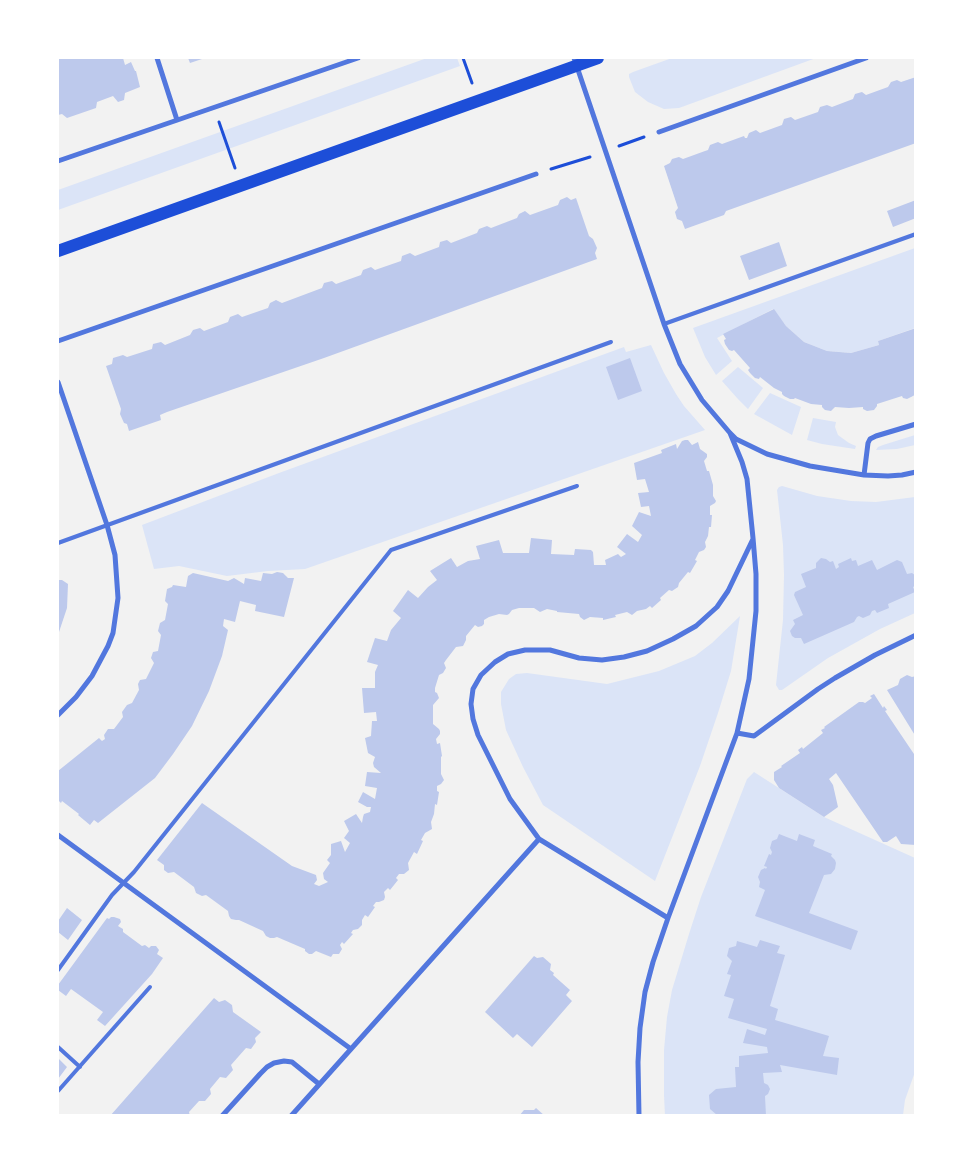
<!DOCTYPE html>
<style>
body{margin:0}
#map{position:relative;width:973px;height:1173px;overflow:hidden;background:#f2f2f2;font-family:"Sofia Sans Condensed",sans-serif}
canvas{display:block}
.frame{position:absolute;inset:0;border:59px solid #fff;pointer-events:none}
</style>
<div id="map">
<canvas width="973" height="1173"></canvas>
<div class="frame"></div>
</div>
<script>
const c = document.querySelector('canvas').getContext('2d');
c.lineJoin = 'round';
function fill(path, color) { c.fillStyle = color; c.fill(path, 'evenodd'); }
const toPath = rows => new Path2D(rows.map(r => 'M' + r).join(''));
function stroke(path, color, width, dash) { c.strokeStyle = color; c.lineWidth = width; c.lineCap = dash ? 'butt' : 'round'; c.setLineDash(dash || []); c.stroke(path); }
fill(toPath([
 [427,58,457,58,460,66,58,210,58,190],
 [672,58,816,58,679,108,664,109,648,102,635,92,629,77,629,74,633,72],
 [915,248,915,328,878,341,879,345,851,353,827,351,804,342,786,326,773,309,717,338,732,361,716,375,705,357,693,328],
 [651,345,664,373,676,394,684,406,705,430,305,569,268,571,227,576,179,566,154,569,142,525,279,473,624,347,626,352],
 [738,367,763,388,748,409,737,398,722,381],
 [770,393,801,407,792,435,754,414],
 [813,418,836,422,835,427,838,435,849,443,856,446,855,449,822,444,807,440],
 [915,435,915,445,897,449,876,450,878,447,883,445],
 [782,486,817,496,851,501,876,502,915,497,915,613,880,629,828,658,782,690,779,690,776,685,783,620,784,575,783,545,777,490,779,487],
 [740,616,731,671,718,713,700,766,655,881,543,805,523,767,506,730,501,704,501,692,509,679,516,674,527,673,607,684,659,671,695,656,712,643],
 [754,772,824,817,915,858,916,1069,905,1100,903,1115,665,1116,664,1095,664,1050,667,1017,672,990,689,934,701,897,747,779]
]), '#dbe4f7');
fill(toPath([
 [58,58,123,58,125,65,131,62,135,71,136,71,140,87,125,93,124,100,118,102,113,96,97,102,96,108,67,118,62,114,58,115],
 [188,58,205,58,190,63],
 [916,77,916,143,726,211,724,215,685,229,682,221,677,219,675,212,678,208,664,166,670,163,672,159,679,157,683,159,705,151,708,150,710,145,718,142,722,144,744,136,745,138,747,138,749,133,756,130,760,133,782,125,784,119,791,117,795,120,818,112,820,107,827,105,832,107,853,99,855,94,862,92,866,95,888,87,891,82,897,80,901,82],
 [567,197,571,200,576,198,589,236,593,239,597,248,595,253,597,259,324,358,167,412,160,415,161,420,129,431,127,424,124,423,120,414,121,409,106,366,112,364,113,358,123,355,127,357,152,349,153,344,161,342,165,345,190,335,193,330,200,328,204,331,228,322,230,317,238,314,242,317,268,308,270,303,276,300,282,303,322,288,324,283,332,281,336,284,361,275,363,270,371,267,375,270,401,261,402,256,410,253,415,256,439,247,440,242,447,240,451,243,477,233,479,229,487,226,491,228,517,218,519,214,525,211,530,215,558,205,560,200],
 [916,200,916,218,893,227,887,211],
 [779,242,787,266,749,280,740,256],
 [774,309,786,326,804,342,827,351,851,353,879,345,878,341,916,328,916,394,913,396,907,399,903,398,902,396,877,404,877,406,874,410,867,411,863,409,863,407,849,408,835,407,831,411,825,410,822,407,822,405,811,404,795,398,794,399,790,399,784,396,782,394,782,392,774,388,760,377,759,379,755,378,750,373,748,370,750,368,734,350,732,351,729,350,725,344,724,340,726,339,723,334],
 [630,358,642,391,618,400,606,367],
 [685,440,688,440,692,445,698,442,700,449,707,454,707,457,704,461,707,471,709,471,713,485,713,496,716,501,715,503,710,506,710,515,712,515,711,527,709,527,708,536,705,542,706,547,704,550,699,552,695,560,697,561,690,573,688,572,679,583,678,587,672,591,669,590,660,598,661,600,652,608,650,606,646,609,637,611,632,615,627,612,615,615,616,617,603,620,603,618,590,617,584,620,580,617,579,614,557,612,557,611,547,609,540,612,534,608,519,608,512,610,509,614,507,615,499,614,489,617,484,620,484,624,482,626,478,627,475,625,466,636,466,640,463,646,456,647,446,660,444,663,446,668,443,673,439,675,435,688,435,692,437,693,439,698,433,705,433,724,439,729,440,731,440,734,436,739,437,744,440,743,442,756,441,757,441,774,444,780,441,784,437,786,437,791,439,792,437,805,435,804,434,814,431,822,432,829,425,833,421,840,423,841,417,854,414,852,408,863,409,870,404,874,399,874,396,878,398,880,390,890,388,888,384,892,385,897,384,900,379,902,376,902,373,906,375,907,368,917,365,915,362,920,362,925,358,929,353,930,351,933,353,934,344,944,342,942,340,945,342,949,339,954,333,954,331,957,316,951,312,954,309,954,305,951,305,949,277,937,274,938,270,938,266,936,263,931,239,920,236,920,231,919,229,916,228,911,206,895,202,896,196,893,194,887,174,872,168,873,164,870,164,865,157,860,202,803,292,866,316,875,317,880,314,884,319,886,328,882,324,879,323,873,330,863,327,860,331,855,331,844,341,841,345,852,350,843,344,838,349,831,344,821,356,814,362,823,363,817,364,814,370,812,371,807,367,807,358,802,363,792,375,799,377,788,365,786,367,772,381,773,374,767,373,763,375,757,368,753,365,738,371,736,372,721,377,721,376,712,364,713,362,688,375,688,375,672,378,665,367,662,375,638,387,641,391,630,401,618,393,611,408,590,418,598,428,587,437,580,430,571,451,558,457,567,468,561,480,559,476,546,499,540,503,553,529,553,531,538,552,540,551,554,574,555,575,549,591,550,593,552,594,565,606,565,605,560,618,554,621,557,626,554,617,547,627,534,638,542,642,535,632,526,639,512,651,516,649,506,641,507,638,493,649,492,645,479,637,480,634,463,662,453,661,450,676,444,677,449,682,441],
 [821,558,826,559,830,562,833,561,836,569,839,567,838,564,851,558,852,561,856,560,858,566,872,560,877,570,897,560,902,562,907,574,912,573,916,576,916,585,913,587,915,592,888,604,889,608,877,613,875,610,872,611,870,615,863,618,859,616,857,617,854,622,804,644,801,638,795,638,792,636,790,631,795,624,793,620,803,615,794,595,795,592,806,587,801,574,816,568,816,563],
 [277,572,283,573,288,578,294,578,284,617,255,611,256,605,240,601,235,622,224,619,223,626,228,630,222,656,209,691,192,726,173,754,155,778,98,823,94,820,90,825,78,815,79,814,62,801,61,803,58,800,58,771,99,738,102,741,105,739,104,735,108,729,114,729,123,717,122,712,127,705,132,703,139,690,138,684,140,680,146,679,154,663,151,658,153,652,158,651,161,635,158,631,160,623,165,620,168,604,165,601,167,589,172,587,173,585,186,587,188,576,193,573,228,581,234,578,244,584,245,578,261,581,263,573,272,574],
 [58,580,62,580,68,584,67,608,58,635],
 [907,675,912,677,916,676,916,737,887,690,898,685,900,679],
 [874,694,883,708,884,706,887,710,885,711,916,757,916,845,901,844,896,836,887,842,883,842,836,773,829,779,833,785,838,807,824,817,779,788,774,780,774,772,782,767,781,766,800,753,798,750,802,747,803,749,823,733,821,730,825,728,824,727,859,702,863,702,865,703,872,698,870,696],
 [779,834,797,841,799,834,815,840,813,846,832,854,831,856,835,860,836,863,835,869,831,874,824,875,809,913,858,931,851,950,755,916,765,890,759,887,760,882,758,877,761,870,765,868,766,869,767,867,764,866,769,854,771,855,772,852,770,848,772,841,777,839],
 [67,908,82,920,68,940,58,932,58,921],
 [111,917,114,917,120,919,121,922,118,926,123,929,123,932,142,946,145,945,149,948,151,946,156,946,159,950,157,954,163,958,152,974,105,1026,97,1020,103,1012,71,989,66,996,58,990,58,985,107,918,109,919],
 [760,940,780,946,777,953,785,955,770,1006,778,1009,775,1020,829,1036,823,1056,839,1058,837,1075,780,1065,782,1072,763,1073,764,1083,768,1085,770,1089,768,1094,765,1096,766,1116,721,1116,721,1114,717,1115,710,1109,709,1095,716,1089,736,1087,735,1067,739,1067,739,1056,768,1053,767,1047,743,1043,747,1029,765,1035,767,1029,728,1018,734,999,724,996,731,975,727,974,732,961,727,956,729,948,736,946,737,941,757,947],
 [534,956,537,958,543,957,551,964,550,970,554,973,553,975,570,990,566,995,572,1001,532,1047,517,1034,513,1038,485,1012],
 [214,998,219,1002,225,1000,232,1005,233,1012,261,1032,255,1038,256,1042,251,1049,246,1048,231,1065,233,1070,226,1078,220,1077,210,1089,211,1094,205,1101,199,1101,189,1112,190,1116,110,1116],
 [58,1058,67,1067,58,1079],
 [536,1108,545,1116,519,1116,524,1110,534,1110]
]), '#bdc9ec');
stroke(toPath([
 [463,58,472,83],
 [219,122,235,168],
 [619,146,644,137],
 [551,169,590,157]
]), '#1d4ed8', 3);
stroke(toPath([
 [664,324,916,234],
 [58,543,611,342],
 [58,970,112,895,134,872,391,550,577,486],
 [58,1047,80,1067],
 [58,1091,150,987]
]), '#5277de', 4);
stroke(toPath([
 [157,58,177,120],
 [574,58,664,324,680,364,702,400,730,433,736,439,767,454,810,466,864,475,888,476,902,475,916,472],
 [659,132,866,58],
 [58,161,358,58],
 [58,341,536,174],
 [58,382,107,525,115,555,118,598,113,633,108,646,92,676,76,697,58,715],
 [864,475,868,443,870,439,876,436,916,424],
 [737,733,754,736,818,689,835,678,875,655,916,635],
 [58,835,351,1049],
 [539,839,510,799,478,735,473,719,471,704,473,689,481,675,495,662,508,654,525,650,550,650,579,658,602,660,624,657,647,651,673,639,696,626,717,607,728,591,753,539],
 [222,1116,260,1074,267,1067,274,1063,284,1061,292,1062,319,1084],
 [291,1116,539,839,668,918],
 [639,1116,638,1062,640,1028,645,992,653,962,668,918,737,733,749,679,756,611,756,574,753,538,747,479,742,462,730,433]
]), '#5277de', 5);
stroke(toPath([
 [58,251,598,58]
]), '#1d4ed8', 12);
</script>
